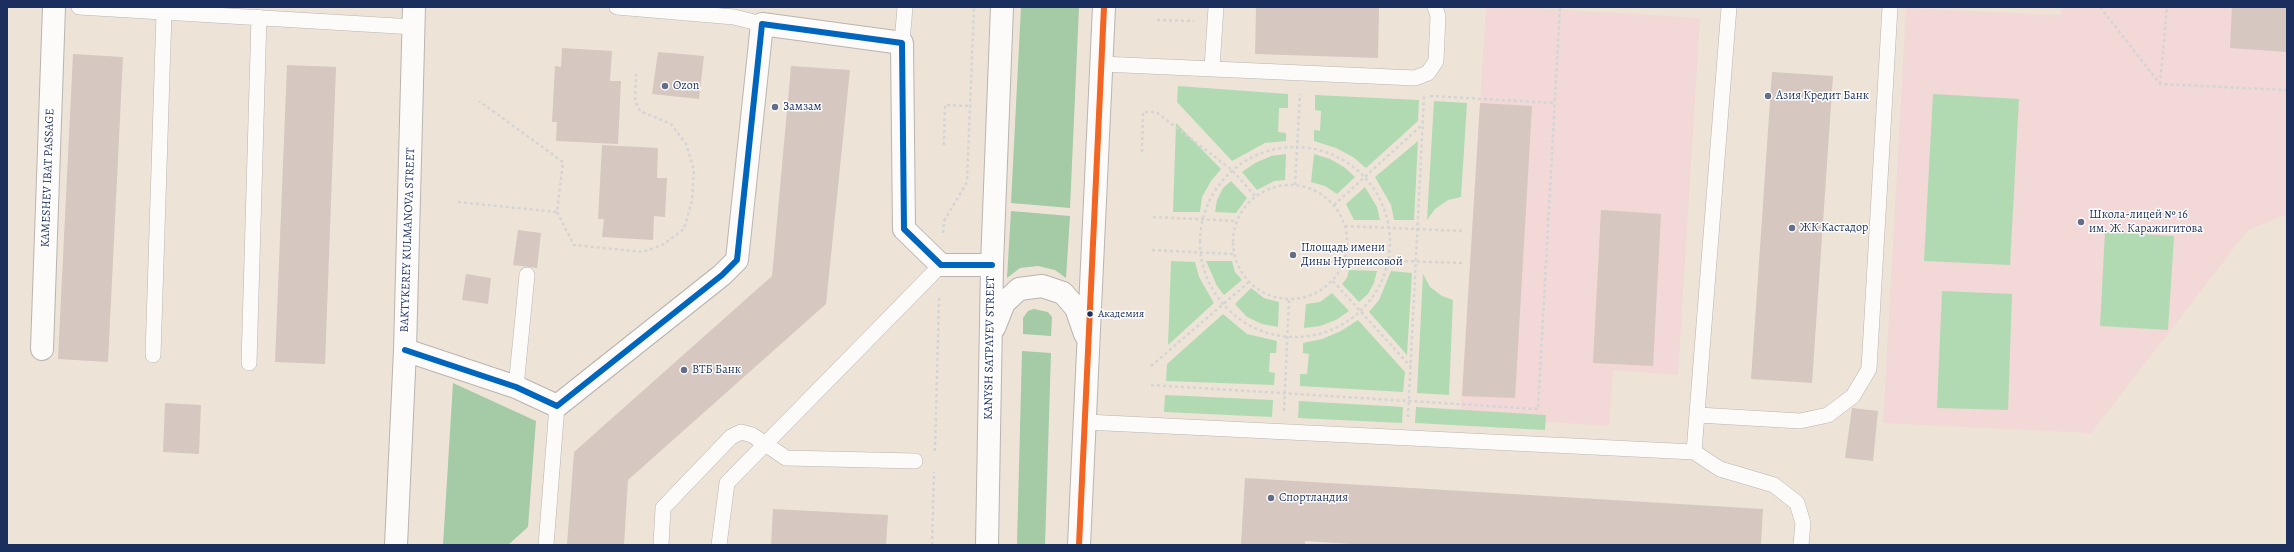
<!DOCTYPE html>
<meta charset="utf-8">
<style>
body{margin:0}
#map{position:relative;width:2294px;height:552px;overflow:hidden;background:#ede4d7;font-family:Alegreya,serif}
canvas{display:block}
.frame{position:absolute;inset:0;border:8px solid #1b2f5e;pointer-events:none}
</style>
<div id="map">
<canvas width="2294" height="552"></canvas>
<div class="frame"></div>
</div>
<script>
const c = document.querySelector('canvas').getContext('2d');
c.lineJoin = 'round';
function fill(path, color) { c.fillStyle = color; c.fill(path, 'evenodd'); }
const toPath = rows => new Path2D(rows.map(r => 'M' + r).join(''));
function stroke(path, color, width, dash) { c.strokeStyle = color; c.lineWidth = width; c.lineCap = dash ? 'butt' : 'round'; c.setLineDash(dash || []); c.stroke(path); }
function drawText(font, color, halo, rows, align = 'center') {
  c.font = font + ' Alegreya,serif'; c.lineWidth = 3; c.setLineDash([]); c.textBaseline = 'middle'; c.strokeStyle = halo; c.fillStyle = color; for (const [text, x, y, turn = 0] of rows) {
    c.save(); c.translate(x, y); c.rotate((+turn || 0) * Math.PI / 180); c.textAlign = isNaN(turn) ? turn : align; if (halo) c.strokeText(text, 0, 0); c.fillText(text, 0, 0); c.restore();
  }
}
fill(toPath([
 [1486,7,1518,7,1700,18,1678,375,1613,370,1609,426,1460,416],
 [2062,7,2287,7,2287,214,2248,230,2091,433,1883,423,1906,8,2060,15]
]), '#f2d8d6');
fill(toPath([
 [1178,86,1288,94,1288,108,1279,108,1278,132,1286,133,1286,141,1265,143,1232,161,1177,102],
 [1933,94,2019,99,2010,265,1924,261],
 [1315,95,1419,100,1418,121,1366,168,1353,157,1336,148,1314,141,1314,130,1320,131,1321,111,1315,110],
 [1434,101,1467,103,1461,197,1448,200,1435,209,1427,220],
 [1176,123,1221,169,1211,181,1202,197,1200,212,1173,212],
 [1418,141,1414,220,1394,220,1391,205,1375,177],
 [1286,154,1285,180,1274,181,1257,190,1242,172,1255,163,1271,156],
 [1314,154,1330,159,1344,167,1355,177,1337,194,1325,186,1311,182],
 [1231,181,1247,198,1236,213,1215,212,1217,200,1223,188],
 [1365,187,1377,207,1380,220,1354,220,1346,204],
 [2105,232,2174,236,2168,330,2100,326],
 [1171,261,1195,262,1199,277,1214,303,1168,345],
 [1206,261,1232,261,1235,272,1242,280,1224,295,1217,286],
 [1349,270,1377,271,1374,283,1368,294,1359,302,1342,284,1347,278],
 [1391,271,1412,273,1407,355,1369,312,1379,300],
 [1423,274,1430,287,1442,296,1453,300,1449,395,1417,393],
 [1251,288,1264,298,1279,302,1278,327,1262,324,1247,317,1235,304],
 [1942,291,2012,294,2008,410,1937,408],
 [1332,293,1349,311,1336,320,1320,326,1304,328,1306,304,1320,302],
 [1223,314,1247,334,1277,341,1276,353,1270,353,1269,372,1275,373,1274,385,1166,381,1167,364],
 [1358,320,1405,372,1403,392,1300,386,1300,374,1307,374,1309,354,1303,353,1303,343,1322,339,1341,331],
 [1165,395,1273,400,1272,417,1164,412],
 [1299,401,1403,407,1402,423,1298,418],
 [1416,407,1546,415,1545,430,1415,423]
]), '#b1dab2');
fill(toPath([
 [1021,7,1079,7,1070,208,1011,203],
 [1011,211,1070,216,1066,278,1055,270,1038,266,1020,268,1007,278],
 [1034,309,1048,312,1052,317,1051,336,1023,334,1023,318,1028,311],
 [1022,351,1051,353,1045,545,1017,545],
 [453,383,536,421,528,527,508,545,443,545]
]), '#a4caa6');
fill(toPath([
 [1256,7,1379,7,1378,58,1255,54],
 [2232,7,2287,7,2287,52,2230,48],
 [562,48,612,51,610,81,621,81,618,144,556,141,557,122,552,122,555,66,561,67],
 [658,52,704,56,699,99,652,94],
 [73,54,123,57,108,362,58,359],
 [287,65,336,67,325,364,275,362],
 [791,66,850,70,826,304,628,480,624,545,567,545,574,452,772,276],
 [1772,72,1833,76,1812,383,1751,379],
 [1480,103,1532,106,1515,398,1462,396],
 [602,145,658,148,657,178,667,178,665,217,654,216,653,240,602,237,604,219,598,219],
 [1601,210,1661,214,1653,366,1593,363],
 [518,230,541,233,537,268,513,265],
 [466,274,491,278,488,304,462,300],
 [165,403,201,405,199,454,163,452],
 [1852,408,1878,411,1873,461,1845,458],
 [1245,478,1763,509,1761,545,1367,545,1305,541,1305,545,1241,545],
 [773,509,888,515,886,545,771,545]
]), '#d6c7c0');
const service = toPath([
 [79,7,414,27],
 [617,7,734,17,762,24],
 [902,43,905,7],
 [1101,64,1415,78,1428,73,1436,61,1438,16,1435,7],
 [1212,68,1216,7],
 [153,355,164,13],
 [249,363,259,17],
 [516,387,527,275],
 [1698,415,1800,421,1828,415,1853,396,1869,369,1890,7],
 [1086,422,1694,452,1720,469,1774,485,1797,503,1803,523,1801,545],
 [1694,452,1729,7],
 [546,545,557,406],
 [661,545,663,508,731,437,741,432,752,435,786,458,915,461],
 [719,545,727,483,941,265]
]);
const minor = toPath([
 [42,349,54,7],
 [405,350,516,387,557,406,722,275,737,260,762,24,902,43,904,229,941,265,992,265],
 [396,545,405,350,414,7]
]);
const primary = toPath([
 [994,328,1004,303,1019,289,1042,286,1063,293,1076,308,1085,334],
 [987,545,992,265,1002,7],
 [1079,545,1104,7]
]);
stroke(service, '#b8b4b0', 16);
stroke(minor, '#b8b4b0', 24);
stroke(primary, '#b8b4b0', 24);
stroke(toPath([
 [2100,7,2160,84,2287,90],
 [1157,20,1194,21],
 [2160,84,2167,7],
 [1430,96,1554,103],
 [944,145,945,105,970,106],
 '1200 242a95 95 0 1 1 190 0a95 95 0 1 1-190 0Z',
 [1142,152,1143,112,1156,112,1232,170,1255,196],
 '1233 242a57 57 0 1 1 114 0a57 57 0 1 1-114 0Z',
 [1295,185,1300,94],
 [458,202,557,212,563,162,479,101],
 [1334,205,1423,124],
 [557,212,574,245,643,252,664,244,684,229,692,201,694,170,686,144,671,124,640,111,635,101,636,74],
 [1153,217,1237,221],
 [1345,226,1463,231],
 [943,233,944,221,967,182,974,7],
 [1152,250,1234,254],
 [1345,259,1462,263],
 [1333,281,1411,367],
 [1151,366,1249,282],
 [1151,385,1538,409,1560,7],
 [1284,411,1289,300],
 [1408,417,1424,96],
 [935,451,939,298],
 [932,545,934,472]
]), '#d5d4d4', 2.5, [3, 3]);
stroke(service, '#fcfbf9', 15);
stroke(minor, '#fcfbf9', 22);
stroke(primary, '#fcfbf9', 22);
stroke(toPath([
 [405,350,516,387,557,406,722,275,737,260,762,24,902,43,904,229,941,265,992,265]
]), '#0065bd', 6);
stroke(toPath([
 [1079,545,1104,7]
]), '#f26522', 6);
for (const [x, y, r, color] of [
 [665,86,4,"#646e88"],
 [1768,96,4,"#646e88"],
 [775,107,4,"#646e88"],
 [2081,222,4,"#646e88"],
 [1792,228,4,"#646e88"],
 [1293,255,4,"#646e88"],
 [1090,314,3.5,"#1b2f5e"],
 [684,370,4,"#646e88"],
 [1271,498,4,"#646e88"]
]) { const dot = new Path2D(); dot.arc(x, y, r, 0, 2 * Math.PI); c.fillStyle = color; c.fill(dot); stroke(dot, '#fff', 1.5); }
drawText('11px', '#1b2f5e', '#fff', [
 ["Академия",1098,314]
], 'left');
drawText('12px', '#1b2f5e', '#fff', [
 ["Ozon",673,86],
 ["Азия Кредит Банк",1776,96],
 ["Замзам",783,107],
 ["Школа-лицей № 16",2089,215],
 ["им. Ж. Каражигитова",2089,229],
 ["ЖК Кастадор",1800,228],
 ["Площадь имени",1301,248],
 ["Дины Нурпеисовой",1301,262],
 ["ВТБ Банк",692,370],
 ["Спортландия",1279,498]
], 'left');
drawText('12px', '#1b2f5e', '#fff', [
 ["KAMESHEV IBAT PASSAGE",48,178,-88],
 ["BAKTYKEREY KULMANOVA STREET",408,240,-88],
 ["KANYSH SATPAYEV STREET",990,348,-89]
]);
</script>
